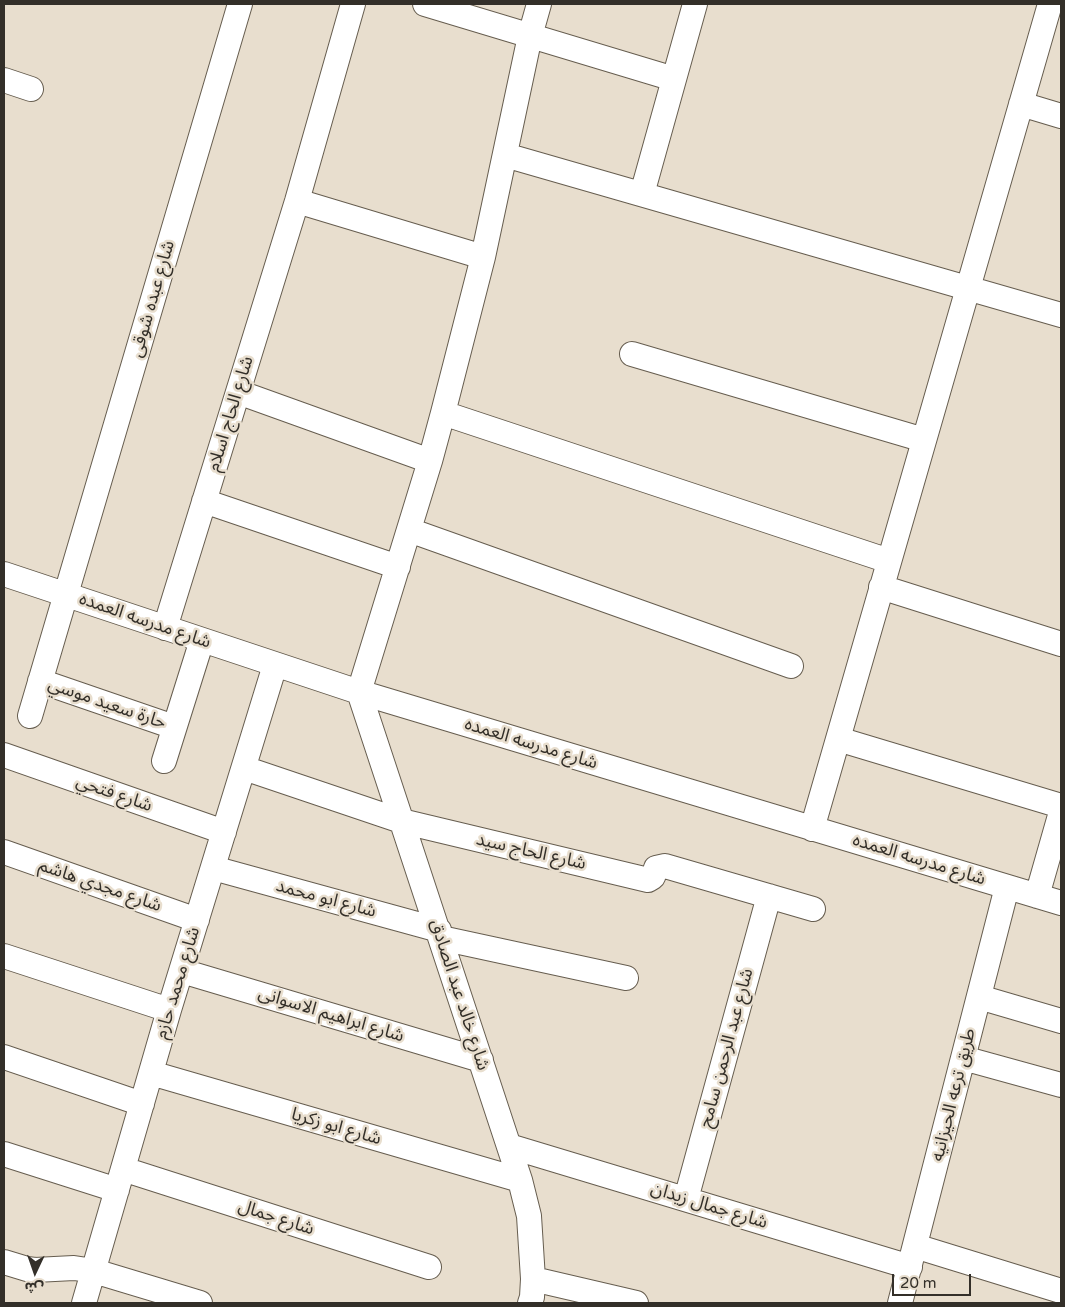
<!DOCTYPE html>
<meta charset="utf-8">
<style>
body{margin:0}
#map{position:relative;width:1065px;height:1307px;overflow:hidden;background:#e8dece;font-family:"Varela Round","Noto Sans Arabic",sans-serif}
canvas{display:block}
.frame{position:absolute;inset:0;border:5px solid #332f29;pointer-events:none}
.north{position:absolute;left:10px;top:1247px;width:50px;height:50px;-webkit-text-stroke:4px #e8dece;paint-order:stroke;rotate:183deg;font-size:14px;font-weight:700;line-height:20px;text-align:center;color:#332f29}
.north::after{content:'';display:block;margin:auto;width:18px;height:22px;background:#332f29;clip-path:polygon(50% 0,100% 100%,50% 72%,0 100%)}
.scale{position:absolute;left:892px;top:1274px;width:79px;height:22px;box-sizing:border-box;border:2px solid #332f29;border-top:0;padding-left:6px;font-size:15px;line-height:18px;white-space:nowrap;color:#332f29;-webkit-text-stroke:4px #e8dece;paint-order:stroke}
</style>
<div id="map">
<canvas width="1065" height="1307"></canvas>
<div class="frame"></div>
<div class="north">ش</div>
<div class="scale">20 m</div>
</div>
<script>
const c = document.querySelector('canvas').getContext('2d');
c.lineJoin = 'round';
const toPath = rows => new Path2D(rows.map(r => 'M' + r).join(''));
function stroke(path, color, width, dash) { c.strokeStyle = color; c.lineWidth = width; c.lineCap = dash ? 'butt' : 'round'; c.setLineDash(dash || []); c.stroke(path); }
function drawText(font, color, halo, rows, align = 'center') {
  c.font = font + ' "Varela Round","Noto Sans Arabic",sans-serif'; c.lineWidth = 5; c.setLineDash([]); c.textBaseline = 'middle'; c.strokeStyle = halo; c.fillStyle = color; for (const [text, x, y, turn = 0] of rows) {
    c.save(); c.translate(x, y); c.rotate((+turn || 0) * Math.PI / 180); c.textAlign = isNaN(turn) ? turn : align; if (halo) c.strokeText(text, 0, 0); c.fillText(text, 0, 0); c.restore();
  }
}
const street = toPath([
 [425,4,674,79],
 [4,80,31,89],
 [1021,104,1061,116],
 [505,155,1061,315],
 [642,194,695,4],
 [297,201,483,257],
 [632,354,924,440],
 [238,392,430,461],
 [443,413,889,561],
 [204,501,398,567],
 [409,530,791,666],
 [4,574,359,692,1061,903],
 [881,587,1061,644],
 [165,628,297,201,353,4],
 [40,681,174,727],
 [30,716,240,4],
 [838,739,1061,806],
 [4,755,224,832],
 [164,761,202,640],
 [244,768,401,821,648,880,653,877,656,868,665,866,813,909],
 [812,829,1050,4],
 [4,852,197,920],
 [213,868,439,930],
 [1037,896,1061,812],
 [441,938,626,978],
 [4,956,169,1010],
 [182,971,481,1060],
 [979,997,1061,1021],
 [4,1057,142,1104],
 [963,1058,1061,1085],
 [151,1073,520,1180],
 [509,1146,910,1267],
 [4,1154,117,1190],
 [123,1169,429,1267],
 [686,1199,769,896],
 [915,1246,1061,1291],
 [4,1262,27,1269,35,1270,74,1268,94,1271,200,1303],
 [533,1279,636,1303],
 [84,1303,169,1010,275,665],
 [530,1303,532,1297,533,1279,529,1216,520,1180,359,692,430,461,443,413,483,257,530,36,539,4],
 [900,1303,1007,887]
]);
stroke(street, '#665d4f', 26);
stroke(street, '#fff', 24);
drawText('18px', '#332f29', '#e8dece', [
 ["شارع عبده شوقى",153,299,-74],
 ["شارع الحاج اسلام",231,414,-73],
 ["شارع مدرسه العمده",145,621,19],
 ["حارة سعيد موسي",107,704,19],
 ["شارع مدرسه العمده",531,744,17],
 ["شارع فتحي",114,794,19],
 ["شارع الحاج سيد",531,852,13],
 ["شارع مدرسه العمده",919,860,17],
 ["شارع مجدي هاشم",100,886,19],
 ["شارع ابو محمد",326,899,15],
 ["شارع محمد حازم",178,983,-73],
 ["شارع خالد عبد الصادق",459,995,72],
 ["شارع ابراهيم الاسوانى",331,1015,17],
 ["شارع عبد الرحمن سامح",727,1048,-75],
 ["طريق ترعه الحيزانيه",954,1095,-76],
 ["شارع ابو زكريا",336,1127,16],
 ["شارع جمال زيدان",709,1206,17],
 ["شارع جمال",276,1218,18]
]);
</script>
